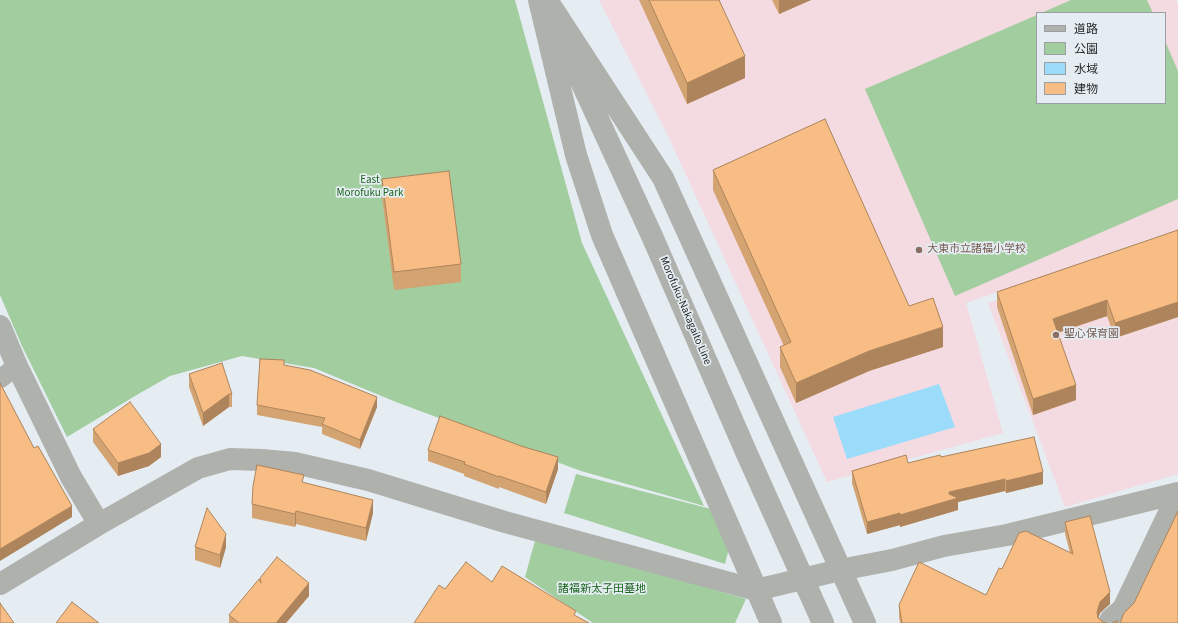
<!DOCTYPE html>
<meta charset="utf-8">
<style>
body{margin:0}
#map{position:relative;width:1178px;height:623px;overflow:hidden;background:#e5edf3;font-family:"Source Sans 3","Noto Sans JP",sans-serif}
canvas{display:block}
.legend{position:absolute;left:1036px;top:12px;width:130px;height:92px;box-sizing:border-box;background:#e5edf3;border:1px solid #999fa3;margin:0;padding:5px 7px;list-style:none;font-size:12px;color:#26292b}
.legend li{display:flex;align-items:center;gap:8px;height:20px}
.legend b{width:20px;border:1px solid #999fa3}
</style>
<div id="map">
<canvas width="1178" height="623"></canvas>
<ul class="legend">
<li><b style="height:5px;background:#afb1ad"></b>道路</li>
<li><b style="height:11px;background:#a2cd9f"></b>公園</li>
<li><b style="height:11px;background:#9bdcfb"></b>水域</li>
<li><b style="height:11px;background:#f7bd84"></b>建物</li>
</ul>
</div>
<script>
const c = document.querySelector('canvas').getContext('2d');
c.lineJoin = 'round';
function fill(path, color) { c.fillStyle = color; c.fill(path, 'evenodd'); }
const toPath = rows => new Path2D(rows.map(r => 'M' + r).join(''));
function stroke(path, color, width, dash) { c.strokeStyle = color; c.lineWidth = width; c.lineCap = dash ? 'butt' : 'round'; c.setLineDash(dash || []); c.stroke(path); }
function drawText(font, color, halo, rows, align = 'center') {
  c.font = font + ' "Source Sans 3","Noto Sans JP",sans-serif'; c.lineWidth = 3.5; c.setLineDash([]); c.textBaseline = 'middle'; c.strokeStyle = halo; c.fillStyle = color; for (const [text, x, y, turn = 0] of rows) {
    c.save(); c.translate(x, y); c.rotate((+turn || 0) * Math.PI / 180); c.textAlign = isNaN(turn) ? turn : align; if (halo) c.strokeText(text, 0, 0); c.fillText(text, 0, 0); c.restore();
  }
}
fill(toPath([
 [599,0,1176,0,1178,4,1178,266,1166,233,966,303,1003,433,827,482,669,138],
 [1037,13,1165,13,1165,103,1037,103],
 [1163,245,1178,304,1178,474,1065,507,988,303]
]), '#f4dae1');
fill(toPath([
 [0,0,515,0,582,243,704,506,581,471,396,402,314,368,242,356,170,376,140,393,67,437,22,346,0,295],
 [1071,0,1147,0,1153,13,1041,13],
 [1037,15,1037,103,1165,103,1165,41,1178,71,1178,199,955,296,865,89],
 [576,474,715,510,730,544,725,564,564,513],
 [536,537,746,599,735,623,593,623,525,577]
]), '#a2cd9f');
fill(toPath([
 [939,384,955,427,847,459,833,417]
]), '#9bdcfb');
stroke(toPath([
 [0,379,17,366]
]), '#afb1ad', 19);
stroke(toPath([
 [0,326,17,366,71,477,99,524],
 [0,584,99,524,198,468,230,459,262,460,295,463,368,480,505,522,756,590,840,570,892,560,944,546,1007,535,1178,493],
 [1109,623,1111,619,1123,609,1178,494]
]), '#afb1ad', 22);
stroke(toPath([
 [539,0,576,155,602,235,771,623],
 [547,0,663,178,865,623],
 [566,49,652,236,747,454,823,623]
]), '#afb1ad', 22);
fill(toPath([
 [639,0,719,0,745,78,687,104],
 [772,0,811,0,779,14],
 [713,170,909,306,943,347,869,371,796,403,780,367,780,347,784,346,713,190],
 [382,179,461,264,461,282,394,290,382,197],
 [1178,230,1178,317,1115,338,1107,316,1058,333,1076,400,1033,415,997,307,997,292],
 [284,365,377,407,360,449,322,434,322,427,257,415,257,405],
 [189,374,232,394,232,407,229,407,203,426,189,387],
 [93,429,161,457,149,466,118,476,93,442],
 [428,450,558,469,546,504,499,487,499,489,464,476,464,474,428,461],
 [941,457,1043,484,1006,493,1005,491,958,502,958,510,900,527,900,525,867,534,852,483,852,471,908,463],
 [304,483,373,513,366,541,296,524,295,527,252,518,252,504],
 [1065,522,1110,604,1100,613,1098,618,1103,622,1107,623,900,623,899,617,899,605,986,595,1002,569,1070,553,1065,534],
 [195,547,226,547,220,568,195,560],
 [260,578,309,596,286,623,229,623,229,615,260,580]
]), '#d4a372');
fill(toPath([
 [779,0,811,0,779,14],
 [745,56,745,78,687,104,687,83],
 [1107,300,1107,316,1053,334,1053,319],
 [1178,302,1178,317,1115,338,1115,323],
 [943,327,943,347,869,371,796,403,796,383,869,351],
 [1076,385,1076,400,1033,415,1033,399],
 [229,394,229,407,203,426,203,413],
 [377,397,377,407,360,449,360,440],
 [161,444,161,457,149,466,118,476,118,463],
 [558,457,558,469,546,504,546,492],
 [1043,472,1043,484,1006,493,1006,481],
 [1005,479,1005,491,958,502,958,510,900,527,900,515,949,492],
 [373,500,373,513,366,541,366,528],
 [72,506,72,517,0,561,0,549],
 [296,511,296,524,295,527,295,514],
 [900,513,900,525,867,534,867,522],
 [226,534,226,547,220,568,220,555],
 [309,583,309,596,286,623,276,623],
 [1110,592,1110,604,1100,613,1097,623,1097,612,1100,602]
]), '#ad845c');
const building = toPath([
 [649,0,719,0,745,56,687,83,649,0],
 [825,119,909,306,933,298,943,327,869,351,796,383,780,347,791,342,713,170,825,119],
 [449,171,461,264,394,272,382,179,449,171],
 [1178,230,1178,302,1115,323,1107,300,1053,319,1076,385,1033,399,997,292,1178,230],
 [260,359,284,360,284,365,310,370,377,397,360,440,322,424,325,418,257,405,260,359],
 [222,363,232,394,229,394,203,413,189,374,222,363],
 [0,383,34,448,38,446,72,506,0,549,0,383],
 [130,402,161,444,149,453,118,463,93,429,130,402],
 [440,416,521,446,558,457,546,492,499,476,499,477,464,464,465,462,428,450,440,416],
 [1034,437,1043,472,1006,481,1005,479,949,492,949,494,958,498,900,515,900,513,867,522,852,471,906,455,908,463,940,455,941,457,1034,437],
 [257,465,304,475,302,482,373,500,366,528,296,511,295,514,252,504,253,486,257,465],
 [207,508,226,534,220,555,195,547,207,508],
 [1178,511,1178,623,1120,623,1124,613,1134,603,1178,511],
 [1090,516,1110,592,1100,602,1097,612,1098,618,1103,622,1107,623,902,623,899,605,919,562,986,595,999,568,1002,569,1019,533,1026,531,1073,554,1065,522,1090,516],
 [277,557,309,583,276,623,239,623,229,615,259,579,261,583,260,578,277,557],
 [466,562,492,582,502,566,576,611,574,615,589,623,414,623,439,585,445,589,466,562],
 [72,602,99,623,56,623,72,602],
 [0,603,14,623,0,623,0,603],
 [1117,621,1118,623,1112,623,1117,621]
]);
fill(building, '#f7bd84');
stroke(building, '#ad845c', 1);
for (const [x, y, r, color] of [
 [919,250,4,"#8d6e63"],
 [1056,335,4,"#8d6e63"]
]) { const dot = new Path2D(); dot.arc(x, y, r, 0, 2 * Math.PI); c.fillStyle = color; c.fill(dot); stroke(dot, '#e5edf3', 1.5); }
drawText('11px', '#1b661e', '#e5edf3', [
 ["East",370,181],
 ["Morofuku Park",370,194],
 ["諸福新太子田墓地",602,590]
]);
drawText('11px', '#785e54', '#e5edf3', [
 ["大東市立諸福小学校",927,250],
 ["聖心保育園",1064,335]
], 'left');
drawText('11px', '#26292b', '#e5edf3', [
 ["Morofuku-Nakagaito Line",685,311,67]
]);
</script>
